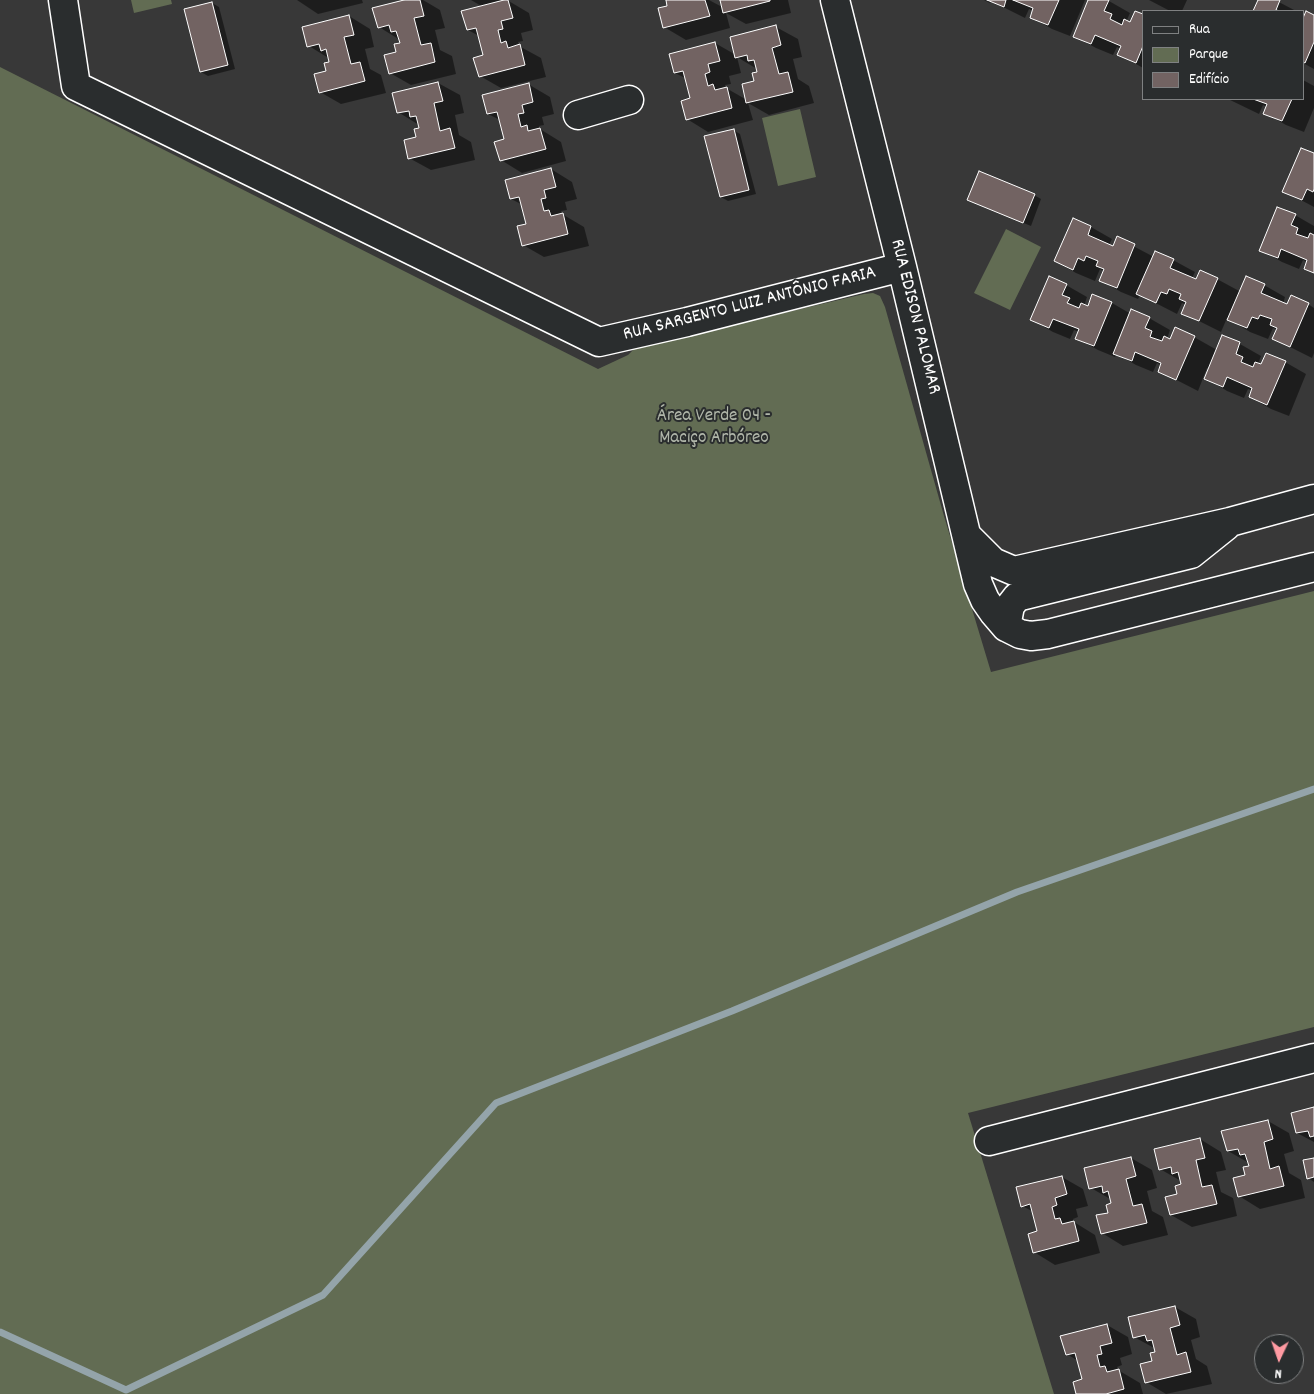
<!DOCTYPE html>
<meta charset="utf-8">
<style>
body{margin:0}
#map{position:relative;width:1314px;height:1394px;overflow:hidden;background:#383838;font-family:Dekko,sans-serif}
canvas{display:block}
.legend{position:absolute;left:1142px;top:10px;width:162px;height:90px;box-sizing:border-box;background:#2a2d2e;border:1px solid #7f8182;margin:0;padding:6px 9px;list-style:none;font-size:15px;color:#fff}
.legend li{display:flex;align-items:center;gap:10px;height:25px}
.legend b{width:25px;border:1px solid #7f8182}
.north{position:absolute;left:1254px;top:1334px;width:50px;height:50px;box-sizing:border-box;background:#2a2d2e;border:1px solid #7f8182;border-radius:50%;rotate:183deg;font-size:14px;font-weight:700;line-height:20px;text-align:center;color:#fff}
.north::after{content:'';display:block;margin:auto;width:18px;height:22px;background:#ff9aa2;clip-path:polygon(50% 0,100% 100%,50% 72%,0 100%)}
</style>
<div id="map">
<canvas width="1314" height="1394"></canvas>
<ul class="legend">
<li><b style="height:6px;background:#2a2d2e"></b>Rua</li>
<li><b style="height:14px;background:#626c53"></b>Parque</li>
<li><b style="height:14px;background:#726362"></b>Edifício</li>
</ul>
<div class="north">N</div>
</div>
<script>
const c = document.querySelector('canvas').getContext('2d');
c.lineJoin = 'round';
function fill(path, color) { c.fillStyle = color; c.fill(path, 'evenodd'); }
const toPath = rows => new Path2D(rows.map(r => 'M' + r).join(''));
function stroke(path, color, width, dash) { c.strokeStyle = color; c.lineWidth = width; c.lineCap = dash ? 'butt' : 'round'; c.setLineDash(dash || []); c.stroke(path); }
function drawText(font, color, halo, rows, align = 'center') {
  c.font = font + ' Dekko,sans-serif'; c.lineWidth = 4; c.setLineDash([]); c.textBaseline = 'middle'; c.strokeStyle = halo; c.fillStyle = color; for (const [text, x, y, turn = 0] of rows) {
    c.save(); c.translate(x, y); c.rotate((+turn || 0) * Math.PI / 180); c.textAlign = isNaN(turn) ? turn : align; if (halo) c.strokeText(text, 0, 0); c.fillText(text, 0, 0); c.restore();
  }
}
fill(toPath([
 [131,0,171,0,172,4,134,13],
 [0,67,598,369,628,355,635,348,864,294,873,293,880,296,885,307,944,516,991,672,1314,591,1314,1027,968,1113,1054,1394,0,1394],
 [800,109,816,177,778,186,762,118],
 [1006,229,1041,247,1010,310,974,293]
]), '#626c53');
fill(toPath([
 [297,0,362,0,363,3,318,14],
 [409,0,423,0,440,10,445,28,435,30,440,50,452,56,456,74,411,85,390,73,401,44,400,40,379,27],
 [471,0,507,0,529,13,533,30,521,33,523,41,518,42,519,46,541,58,546,77,501,88,480,76,484,56,479,36,468,30,483,7],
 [667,0,709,0,724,8,722,0,788,0,791,13,746,24,726,13,730,28,686,40,664,27,669,7],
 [984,0,1085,0,1070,36,1052,29,1031,17,1034,11,1029,9,1025,18,991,1,990,3],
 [1089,0,1109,1,1130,13,1126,22,1131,24,1143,15,1143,68,1119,54,1121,49,1117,47,1113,55,1096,48,1074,36],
 [1149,0,1187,0,1182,11,1170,11],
 [1259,0,1275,0,1296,11,1254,11],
 [212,3,219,7,235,69,208,76,201,72],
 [1306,13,1314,17,1314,69,1303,63,1303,21],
 [349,16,370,29,374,47,365,49,370,69,381,75,386,93,341,104,320,92,331,63,330,59,309,46],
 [776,27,798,39,802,57,793,59,798,79,809,86,814,103,769,115,748,103,753,120,708,132,687,119,692,99,687,79,675,73,715,43,736,55],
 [737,57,757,69,758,73,747,100,726,88,725,85,731,84,729,76,741,73],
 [1303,80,1314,86,1314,108,1304,132,1286,125,1265,113,1267,107,1263,105,1259,114,1228,99,1303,99],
 [438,83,460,95,464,113,455,115,459,135,471,142,475,160,431,170,409,158,420,129,419,125,398,112,393,94],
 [528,84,550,97,554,114,542,117,544,125,539,126,540,129,561,142,566,161,522,173,501,160,505,140,500,120,488,114],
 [733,130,740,134,756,194,728,201,721,197],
 [1314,155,1314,207,1284,191],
 [551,169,572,182,577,199,565,202,567,210,561,211,562,214,584,227,589,246,544,257,523,245,528,225,523,205,511,199],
 [1034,195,1041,199,1031,226,968,200],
 [1295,215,1314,226,1314,273,1305,268,1308,262,1303,260,1299,269,1282,262,1261,250],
 [1073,219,1091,227,1112,239,1109,245,1114,247,1118,238,1154,257,1173,260,1195,272,1192,278,1197,280,1217,279,1241,292,1264,285,1285,297,1283,304,1287,306,1308,304,1314,308,1314,353,1312,358,1274,339,1278,330,1273,328,1268,339,1250,332,1227,318,1221,332,1183,313,1187,305,1182,303,1177,314,1140,295,1138,299,1121,292,1100,280,1104,271,1100,269,1095,281,1076,273,1055,261],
 [1066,285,1087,297,1084,306,1088,307,1093,296,1112,303,1131,314,1149,318,1170,330,1167,339,1171,340,1194,337,1217,350,1223,337,1240,344,1261,356,1258,364,1262,366,1285,362,1306,374,1289,416,1271,409,1250,397,1253,391,1248,389,1244,398,1227,391,1206,378,1210,369,1207,368,1198,391,1159,371,1162,365,1157,363,1153,372,1136,365,1117,354,1115,357,1098,350,1076,338,1079,332,1074,330,1070,339,1053,332,1032,320],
 [1314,1109,1314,1142,1297,1133],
 [1268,1121,1289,1133,1294,1151,1284,1154,1289,1173,1301,1180,1305,1198,1260,1209,1239,1196,1250,1167,1249,1163,1228,1151],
 [1200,1139,1221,1152,1226,1170,1216,1172,1221,1192,1233,1198,1237,1216,1192,1227,1171,1215,1182,1185,1181,1181,1160,1169],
 [1131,1158,1152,1170,1157,1188,1147,1191,1152,1211,1163,1217,1168,1235,1123,1246,1102,1233,1113,1204,1112,1200,1091,1188],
 [1314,1159,1314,1182,1308,1178],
 [1062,1177,1083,1189,1088,1206,1076,1209,1078,1217,1073,1219,1074,1222,1095,1235,1100,1253,1055,1265,1034,1252,1039,1232,1034,1212,1022,1206],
 [1175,1307,1196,1319,1200,1337,1191,1340,1196,1359,1207,1366,1212,1384,1166,1394,1146,1382,1157,1353,1156,1349,1134,1337],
 [1107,1325,1128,1337,1132,1354,1120,1358,1122,1365,1117,1367,1118,1370,1140,1383,1143,1394,1077,1394,1083,1380,1078,1361,1067,1354]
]), '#0007');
stroke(toPath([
 [0,1332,126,1390,323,1295,496,1103,732,1011,1017,892,1314,789]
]), '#94a4aa', 7);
const building = toPath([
 [404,0,420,0,424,16,414,18,421,45,431,43,435,62,389,74,384,55,396,52,394,44,400,43,396,31,391,32,389,25,378,28,372,8,404,0],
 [504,0,508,0,513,18,501,21,503,29,498,30,501,43,506,41,508,48,520,44,525,65,479,77,473,58,483,55,476,28,467,30,461,11,504,0],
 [666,0,705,0,710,16,663,28,658,8,667,6,666,0],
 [720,0,770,0,770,1,723,13,720,0],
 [987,0,1006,0,1004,7,987,0],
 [1013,0,1059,0,1048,25,1030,18,1033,8,1013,0],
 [1088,0,1109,0,1104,11,1112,14,1110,19,1122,25,1124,19,1130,22,1135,11,1143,14,1143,46,1136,63,1117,55,1121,46,1095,35,1091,44,1073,37,1088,0],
 [1258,0,1280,0,1276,10,1280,11,1253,11,1258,0],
 [212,2,228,65,200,72,184,9,212,2],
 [1306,11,1314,15,1314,42,1305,63,1303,62,1303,18,1306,11],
 [349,15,354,35,344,37,351,64,360,62,365,81,319,93,314,74,326,71,324,63,329,62,326,49,321,51,319,44,307,47,302,27,349,15],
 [776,25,781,45,772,48,779,74,788,72,793,92,746,103,742,84,754,81,752,73,757,72,754,60,748,61,747,55,735,58,730,37,776,25],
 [715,42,720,61,708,64,710,72,705,74,708,86,713,84,715,90,727,87,732,108,686,120,681,101,690,98,683,71,674,73,669,54,715,42],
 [438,82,443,101,434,103,440,131,450,128,455,148,408,159,404,140,416,137,414,129,419,128,416,116,410,117,409,111,397,113,392,93,438,82],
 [529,83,533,102,522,105,524,113,518,114,521,127,527,125,528,131,540,128,546,149,500,161,494,142,504,139,497,112,487,114,482,95,529,83],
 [1253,99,1292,99,1282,121,1263,114,1267,104,1253,99],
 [734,129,749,190,720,197,704,136,734,129],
 [1301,148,1314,153,1314,189,1313,192,1307,189,1302,200,1282,192,1301,148],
 [551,168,556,187,544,190,546,198,541,199,544,211,549,210,551,216,563,213,568,234,522,246,517,226,526,224,519,197,510,199,505,180,551,168],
 [979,171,1035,194,1023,223,967,200,979,171],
 [1277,207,1296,214,1291,225,1298,228,1296,234,1308,238,1310,233,1314,235,1314,273,1304,269,1307,260,1281,249,1278,258,1259,251,1277,207],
 [1073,218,1091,226,1088,235,1113,246,1117,236,1135,244,1117,288,1099,281,1104,269,1096,266,1098,261,1086,256,1084,261,1078,258,1073,270,1054,261,1073,218],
 [1155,251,1174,259,1170,268,1196,279,1200,270,1218,278,1199,321,1181,314,1186,302,1179,299,1181,294,1169,289,1167,294,1161,292,1156,303,1136,294,1155,251],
 [1049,276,1067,284,1062,295,1070,298,1067,303,1079,308,1081,303,1088,306,1092,294,1112,302,1094,346,1075,339,1079,329,1053,319,1049,328,1030,320,1049,276],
 [1246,276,1265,284,1261,293,1287,304,1291,295,1309,303,1290,347,1272,339,1277,328,1270,325,1272,319,1260,315,1258,319,1252,317,1247,328,1227,320,1246,276],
 [1131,309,1150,317,1145,328,1152,331,1150,337,1162,341,1164,336,1170,339,1175,327,1195,336,1176,380,1158,372,1161,363,1135,352,1132,361,1113,354,1131,309],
 [1222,335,1240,342,1236,354,1243,357,1241,362,1253,367,1255,362,1261,364,1266,353,1286,361,1267,405,1249,397,1252,388,1227,377,1223,387,1204,379,1222,335],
 [1314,1107,1314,1136,1310,1137,1308,1131,1296,1133,1291,1113,1314,1107],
 [1268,1120,1273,1139,1264,1142,1270,1169,1279,1166,1284,1186,1238,1197,1233,1178,1245,1175,1243,1167,1249,1166,1245,1154,1240,1155,1238,1149,1227,1151,1221,1131,1268,1120],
 [1200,1138,1205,1158,1196,1160,1202,1187,1212,1185,1217,1204,1170,1215,1165,1197,1177,1194,1175,1186,1181,1184,1178,1172,1172,1174,1171,1167,1159,1170,1154,1149,1200,1138],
 [1131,1157,1136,1176,1126,1179,1133,1206,1142,1204,1147,1223,1101,1234,1096,1215,1108,1213,1106,1205,1111,1203,1108,1191,1103,1193,1102,1186,1089,1189,1084,1168,1131,1157],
 [1314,1158,1314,1177,1307,1179,1303,1160,1314,1158],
 [1062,1176,1067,1194,1055,1198,1057,1205,1052,1207,1055,1219,1060,1218,1062,1224,1074,1221,1079,1241,1033,1253,1028,1234,1037,1231,1030,1204,1021,1207,1016,1187,1062,1176],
 [1175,1306,1180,1325,1170,1328,1177,1355,1186,1352,1191,1372,1145,1383,1140,1364,1152,1361,1150,1353,1155,1352,1152,1340,1147,1341,1145,1335,1133,1338,1128,1317,1175,1306],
 [1107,1324,1112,1343,1100,1346,1102,1354,1097,1355,1100,1367,1105,1366,1107,1372,1119,1369,1124,1389,1106,1394,1076,1394,1073,1382,1082,1379,1075,1353,1066,1355,1060,1336,1107,1324]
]);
fill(building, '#726362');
stroke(building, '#fff', 1);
const minor = toPath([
 [63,0,76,86,599,342,687,322,902,267],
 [835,0,902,267,978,584,985,600,994,613,1006,627,1020,634,1031,636,1048,634,1314,567],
 [578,115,629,100],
 [967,536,993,562,1014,571,1230,522,1314,499],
 [1006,627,1010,606,1017,597,1191,554,1226,526],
 [989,1141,1314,1058]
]);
stroke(minor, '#fff', 31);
stroke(minor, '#2a2d2e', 28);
drawText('19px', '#fff', '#2a2d2e', [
 ["RUA SARGENTO LUIZ ANTÔNIO FARIA",750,305,-14],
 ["RUA EDISON PALOMAR",914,317,76]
]);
drawText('19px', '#b0b6a9', '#2a2d2e', [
 ["Área Verde 04 -",714,417],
 ["Maciço Arbóreo",714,439]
]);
</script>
